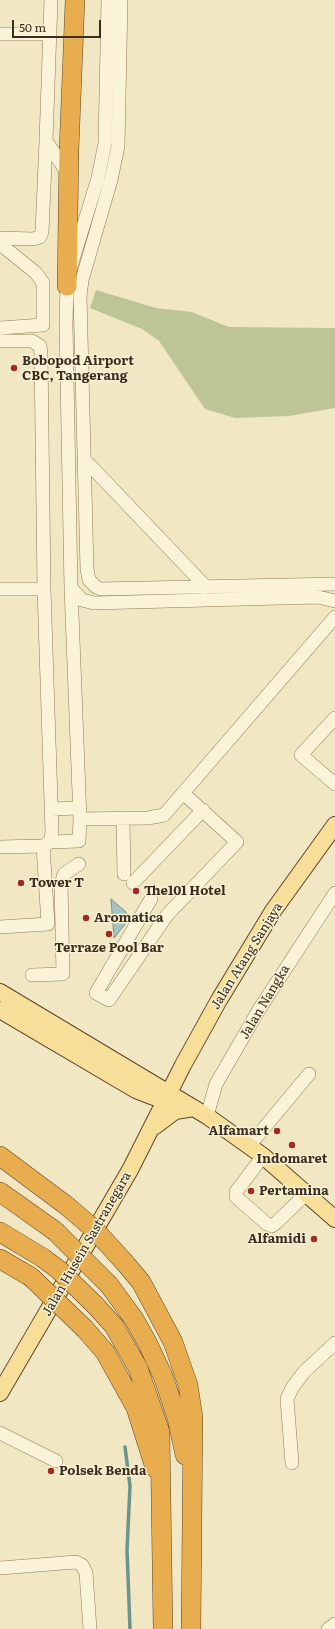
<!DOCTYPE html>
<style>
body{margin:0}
#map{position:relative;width:335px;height:1629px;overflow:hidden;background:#f2e7c3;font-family:Literata,serif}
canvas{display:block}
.scale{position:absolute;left:12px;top:20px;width:89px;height:18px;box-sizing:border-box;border:2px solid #3c2e1d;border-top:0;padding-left:5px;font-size:12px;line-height:14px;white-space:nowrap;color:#3c2e1d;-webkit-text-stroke:3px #f8f0d4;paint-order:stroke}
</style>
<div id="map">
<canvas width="335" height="1629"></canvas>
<div class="scale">50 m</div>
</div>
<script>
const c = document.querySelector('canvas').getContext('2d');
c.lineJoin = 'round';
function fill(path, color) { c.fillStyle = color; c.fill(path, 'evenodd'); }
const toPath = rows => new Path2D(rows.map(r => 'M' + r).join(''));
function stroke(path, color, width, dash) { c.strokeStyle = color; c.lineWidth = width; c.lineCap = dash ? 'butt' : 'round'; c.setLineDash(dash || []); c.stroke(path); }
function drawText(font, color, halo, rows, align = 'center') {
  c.font = font + ' Literata,serif'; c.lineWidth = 3; c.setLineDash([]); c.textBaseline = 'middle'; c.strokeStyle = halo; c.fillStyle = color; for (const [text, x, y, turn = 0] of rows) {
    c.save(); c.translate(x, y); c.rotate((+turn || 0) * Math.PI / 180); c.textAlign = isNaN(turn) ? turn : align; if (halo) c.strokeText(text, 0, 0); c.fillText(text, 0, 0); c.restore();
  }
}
fill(toPath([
 [96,290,156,308,192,312,229,327,335,328,335,408,289,416,235,418,205,409,159,341,142,329,90,308]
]), '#bdc596');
const water = toPath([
 [111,899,126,912,126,923,114,938,111,899]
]);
fill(water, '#a6c4bd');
stroke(water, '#6b948c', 1);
stroke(toPath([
 [125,1447,130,1486,127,1550,130,1629]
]), '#6b948c', 3.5);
const minor = toPath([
 [51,0,46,141,69,175],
 [108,0,105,143,98,178,70,269,67,286,66,324,71,588,82,600,94,603,318,597,335,601],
 [121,0,118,146,111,180,82,280,80,296,87,569,89,580,96,587,101,589,335,584],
 [0,34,50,34],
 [0,238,33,239,40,237,42,232,46,141],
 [0,244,36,273,43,283,43,325,0,328],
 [0,341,32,341,40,346,41,354,44,589,52,832,50,842],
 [84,459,206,587],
 [0,589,44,589],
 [335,718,301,755,335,784],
 [51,809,79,808],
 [123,818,124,874],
 [80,819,148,818,164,815,335,617],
 [0,847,43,846,50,842,79,841,80,819,71,588],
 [133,883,203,810],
 [151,899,96,993,109,1000,167,915,237,842,183,793],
 [0,927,48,924,43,846],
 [32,975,63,974,61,884,64,874,79,864],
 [207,1116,216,1084,260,1008,335,893],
 [249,1146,309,1074],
 [263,1156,236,1192,236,1197,267,1224,272,1226,277,1222,306,1194],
 [0,1433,56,1461],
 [292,1463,287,1399,292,1388,304,1372,335,1343],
 [0,1568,76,1562,82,1565,86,1573,90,1629],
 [328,1629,335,1624]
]);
const major = toPath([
 [0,992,207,1116,263,1156,335,1219],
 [0,1010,136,1090,154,1097,170,1093],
 [155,1126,175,1111,194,1108],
 [0,1393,130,1170,183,1065,219,1000,273,911,335,825]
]);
const highway = toPath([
 [67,286,69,150,75,0],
 [0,1156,67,1206],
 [0,1192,55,1231],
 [0,1232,43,1258],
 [0,1259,31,1277],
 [125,1263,141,1282,173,1342,188,1385,193,1417,191,1629],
 [109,1285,134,1319,147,1342,163,1376,177,1418,185,1455],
 [95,1305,114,1326,138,1368,160,1432,163,1629],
 [85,1329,105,1352,136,1408,155,1468]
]);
stroke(minor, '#8e7858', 14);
stroke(major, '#5b452d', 18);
stroke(highway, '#5b452d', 20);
stroke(minor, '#fbf3d8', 13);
stroke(major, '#f7df99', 16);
stroke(highway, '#e7ad4e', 19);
const highwayBridge = toPath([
 [67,1206,95,1230,125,1263],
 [55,1231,109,1285],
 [43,1258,59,1270,95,1305],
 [31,1277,85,1329]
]);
stroke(highwayBridge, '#5b452d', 20, []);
stroke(highwayBridge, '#e7ad4e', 19);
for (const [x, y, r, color] of [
 [14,368,4,"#a22a23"],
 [21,883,4,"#a22a23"],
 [136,891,4,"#a22a23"],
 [86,918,4,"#a22a23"],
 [109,934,4,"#a22a23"],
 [277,1131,4,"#a22a23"],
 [292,1145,4,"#a22a23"],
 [251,1191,4,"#a22a23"],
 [314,1239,4,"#a22a23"],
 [51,1471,4,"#a22a23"]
]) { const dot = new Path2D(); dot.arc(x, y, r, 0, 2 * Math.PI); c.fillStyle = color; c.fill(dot); stroke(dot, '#f8f0d4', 1.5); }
drawText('bold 13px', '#3c2e1d', '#f8f0d4', [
 ["Bobopod Airport",22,361],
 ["CBC, Tangerang",22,376],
 ["Tower T",29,883],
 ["The101 Hotel",144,891],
 ["Aromatica",94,918],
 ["Terraze Pool Bar",109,948,"center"],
 ["Alfamart",269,1131,"right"],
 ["Indomaret",292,1159,"center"],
 ["Pertamina",259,1191],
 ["Alfamidi",306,1239,"right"],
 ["Polsek Benda",59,1471]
], 'left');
drawText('13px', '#3c2e1d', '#f8f0d4', [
 ["Jalan Atang Sanjaya",247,956,-58],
 ["Jalan Nangka",265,1002,-59],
 ["Jalan Husein Sastranegara",87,1244,-60]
]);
</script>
